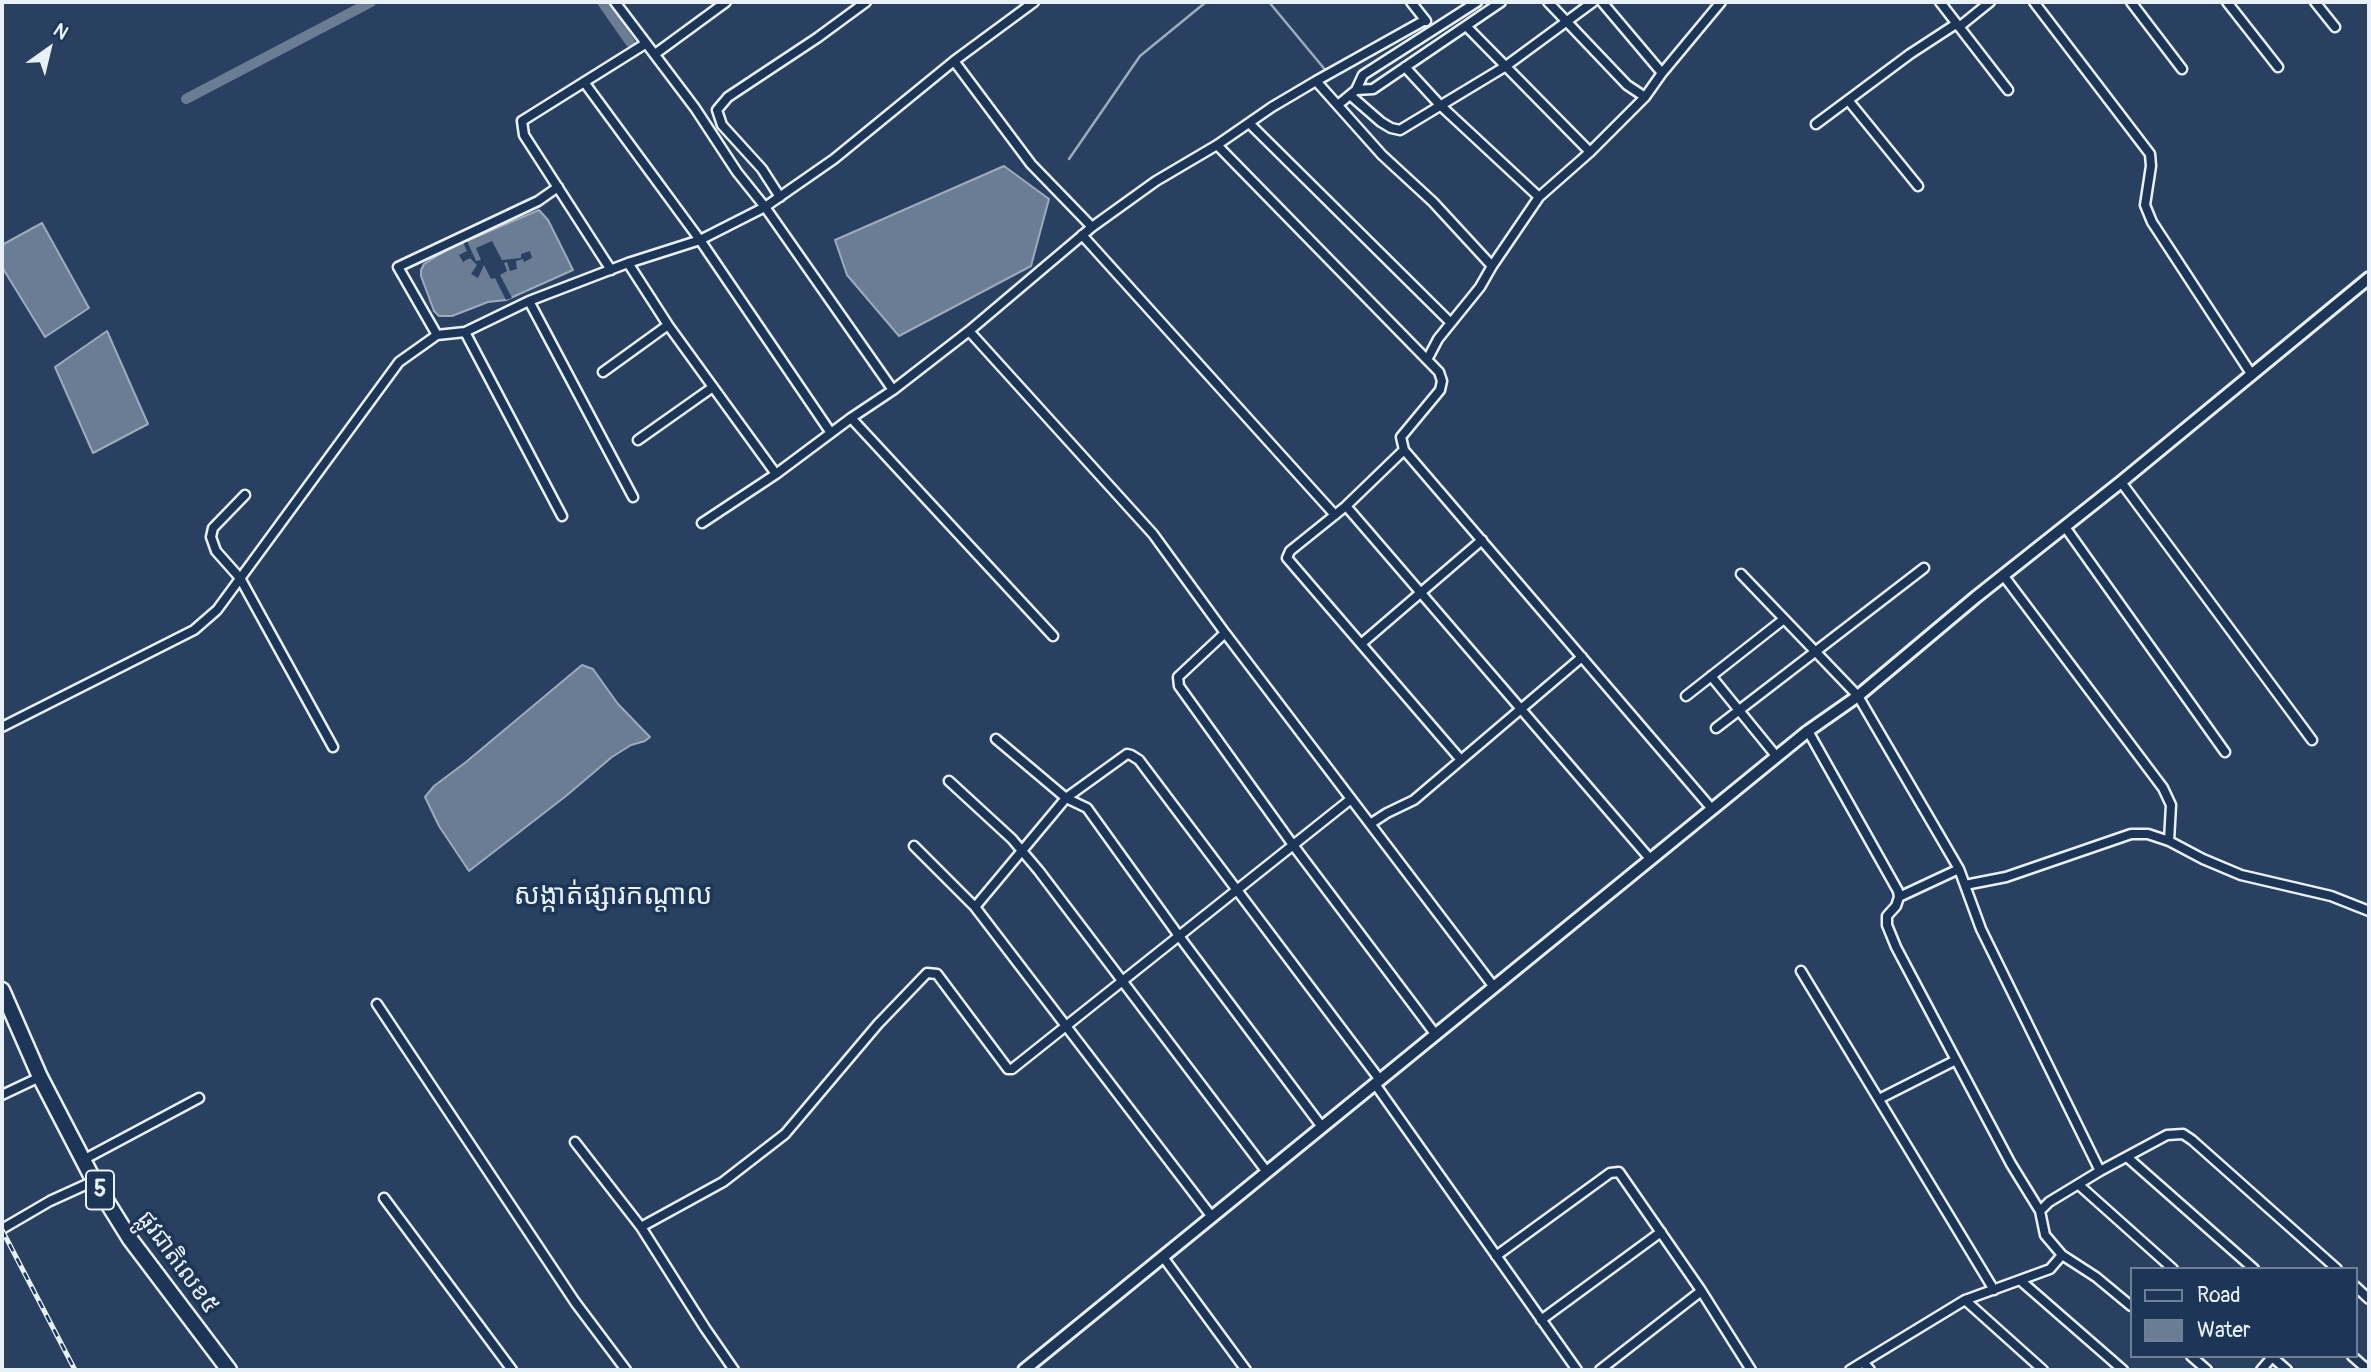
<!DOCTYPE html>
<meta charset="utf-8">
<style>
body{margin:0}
#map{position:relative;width:2371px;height:1372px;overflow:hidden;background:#294061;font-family:Pangolin,sans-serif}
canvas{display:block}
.frame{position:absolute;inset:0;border:4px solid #e8f1f8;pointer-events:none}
.legend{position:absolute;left:2130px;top:1267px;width:228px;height:91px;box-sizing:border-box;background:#1d3557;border:2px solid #6e8097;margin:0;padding:9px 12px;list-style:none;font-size:21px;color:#e8f1f8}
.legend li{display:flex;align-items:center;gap:14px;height:35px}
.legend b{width:35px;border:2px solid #6e8097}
.north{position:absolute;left:14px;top:14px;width:70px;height:70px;-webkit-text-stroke:5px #1d3557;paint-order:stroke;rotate:34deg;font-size:19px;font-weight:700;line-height:28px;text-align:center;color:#e8f1f8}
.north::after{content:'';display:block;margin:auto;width:24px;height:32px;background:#e8f1f8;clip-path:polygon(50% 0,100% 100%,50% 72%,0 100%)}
</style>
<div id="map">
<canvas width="2371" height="1372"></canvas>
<div class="frame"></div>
<ul class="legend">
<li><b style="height:9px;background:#1d3557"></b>Road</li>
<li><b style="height:19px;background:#6b7c95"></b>Water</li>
</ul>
<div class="north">N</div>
</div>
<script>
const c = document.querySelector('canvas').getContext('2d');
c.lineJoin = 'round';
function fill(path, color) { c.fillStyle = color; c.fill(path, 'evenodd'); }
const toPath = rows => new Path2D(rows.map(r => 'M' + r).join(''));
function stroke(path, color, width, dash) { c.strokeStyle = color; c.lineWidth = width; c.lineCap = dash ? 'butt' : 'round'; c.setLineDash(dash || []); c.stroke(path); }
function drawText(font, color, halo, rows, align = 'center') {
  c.font = font + ' Pangolin,"Noto Sans Khmer",sans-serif'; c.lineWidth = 7; c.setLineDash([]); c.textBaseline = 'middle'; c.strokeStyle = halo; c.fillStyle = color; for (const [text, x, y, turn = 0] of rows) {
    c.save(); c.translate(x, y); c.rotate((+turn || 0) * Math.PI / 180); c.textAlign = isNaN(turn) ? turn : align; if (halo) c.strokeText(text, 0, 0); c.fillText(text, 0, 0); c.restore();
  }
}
const water = toPath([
 [1004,166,1049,199,1031,266,899,336,847,275,835,240,1004,166],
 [539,210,548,220,573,270,506,300,488,302,452,316,439,316,434,311,421,276,421,270,424,264,450,248,539,210],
 [42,223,89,308,45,337,2,267,2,245,42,223],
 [107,331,148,424,93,453,55,367,107,331],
 [582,665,593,669,618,704,650,737,645,741,631,745,612,757,566,796,469,871,439,826,425,797,434,786,466,762,582,665]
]);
fill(water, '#6b7c95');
stroke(water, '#9dabbd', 2);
fill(toPath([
 [467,241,476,261,481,260,476,248,492,241,502,260,521,258,521,254,530,251,532,258,524,262,523,259,516,261,517,269,510,271,507,262,504,263,507,271,500,275,512,298,506,300,495,278,491,279,484,265,478,278,471,274,477,265,470,258,463,262,459,255,467,251,463,242]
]), '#294061');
stroke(toPath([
 [1269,2,1327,72],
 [1069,159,1140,56,1206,2]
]), '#9dabbd', 2.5);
stroke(toPath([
 [602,2,630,42],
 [186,99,371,2]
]), '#6b7c95', 10);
const street = toPath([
 [615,2,695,108,737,172,765,207,893,390],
 [1411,2,1426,21],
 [1548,2,1627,85,1645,97],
 [1602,2,1662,73,1721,2],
 [1940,2,2008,90],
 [2034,2,2150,154,2151,166,2145,205,2152,222,2252,375],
 [2131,2,2182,69],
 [2227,2,2278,67],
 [2315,2,2335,27],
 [1425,20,1316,81,1382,155,1433,202,1492,266,1480,287,1438,339,1428,358],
 [1466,26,1590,152],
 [1959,27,1990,2],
 [655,54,726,2],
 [954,61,1031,164,1092,227],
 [1405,67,1440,105,1539,197],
 [584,82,700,240,831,433],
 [1356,90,1373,89,1501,2],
 [1350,95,1381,122,1391,128,1400,130,1506,66,1593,2],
 [1848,100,1918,186],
 [1339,104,1356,90,1363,75,1477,2],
 [1249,123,1451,323],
 [1816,124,1910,54,1956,24],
 [1217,145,1439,372,1442,381,1440,390,1401,437,1404,450,1712,809],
 [780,197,762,169,722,125,717,110,728,97,817,38,866,2],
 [1082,235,1335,515],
 [628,263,668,325,776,474],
 [1492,266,1539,197,1590,152,1645,97,1662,73],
 [611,270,524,135,522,121,645,44],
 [529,301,633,497],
 [969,331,1153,534,1225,633],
 [465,332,562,516],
 [437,335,398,267,538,201,558,187],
 [603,372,668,325],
 [851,418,1053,636],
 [638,440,713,387],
 [1404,450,1346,506,1290,551,1287,558,1461,760],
 [2121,482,2312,740],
 [245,495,213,528,211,537,216,551,240,578,333,747],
 [1346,506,1651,860],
 [702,523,776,474,851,418,893,390,969,331,1092,227,1156,181,1217,145,1272,107,1316,81],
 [2065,527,2225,752],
 [1741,574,1858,696,1959,869,1981,929,2100,1171],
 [2003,575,2163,788,2171,805,2169,841],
 [1361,644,1482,540],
 [1711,676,1777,757],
 [1686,696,1784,619],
 [2,727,194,630,217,610,399,362,437,335,465,332,529,301,628,263,700,240,765,207,834,159,954,61,1034,2],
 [1716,728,1924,568],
 [1808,731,1898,891,1899,897,1896,906,1887,916,1887,925,1896,947,2011,1164,2040,1211],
 [996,739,1066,798,1087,808,1179,936,1322,1127],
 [949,781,1012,839,1039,871,1267,1172],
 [1370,824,1387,813,1414,800,1582,657],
 [914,846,975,907,1212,1217],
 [1965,885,2006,877,2131,834,2148,834,2169,841,2203,859,2241,875,2331,896,2369,911],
 [1899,897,1959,869],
 [975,907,1066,798,1127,754,1131,755,1139,760,1380,1080],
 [1801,971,1994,1290],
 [377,1004,575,1302,626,1370],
 [1436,1035,1293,845,1179,686,1178,677,1225,633,1494,987],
 [1375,1084,1577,1370],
 [2,1095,40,1077],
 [1879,1099,1956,1060],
 [575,1142,641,1227,705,1328,734,1370],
 [2127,1157,2254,1269],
 [83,1160,199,1098],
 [2079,1185,2173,1269],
 [384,1198,512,1370],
 [641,1227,723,1182,785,1134,878,1024,927,973,937,974,1008,1069,1012,1069,1351,799],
 [2,1229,50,1201,94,1181],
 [1496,1256,1610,1173,1619,1172,1700,1289,1751,1370],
 [1163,1257,1246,1370],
 [2021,1281,2123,1370],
 [2355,1286,2369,1299],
 [1965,1300,2043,1370],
 [2131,1306,2096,1277,2062,1255,2045,1235,2040,1211,2049,1202,2100,1171,2167,1135,2183,1134,2192,1140,2337,1269],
 [1541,1320,1661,1232],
 [2191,1356,2207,1370],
 [2271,1356,2287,1370],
 [2352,1356,2368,1370],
 [1863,1362,1870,1370],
 [1600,1370,1700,1292],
 [1850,1370,1965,1300,2050,1269,2062,1255],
 [2261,1370,2273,1356]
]);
const secondary = toPath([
 [1024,1370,1808,731,1858,696,1976,597,2121,482,2369,278]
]);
const highway = toPath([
 [2,990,40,1077,94,1181,130,1239,229,1370]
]);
stroke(street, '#e8f1f8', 13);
stroke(secondary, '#e8f1f8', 16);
stroke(highway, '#e8f1f8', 19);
stroke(street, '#1d3557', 8);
stroke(secondary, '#1d3557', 10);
stroke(highway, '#1d3557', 14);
const rail = toPath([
 [2,1230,75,1370]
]);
stroke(rail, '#e8f1f8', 5);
stroke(rail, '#1d3557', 2.5, [8]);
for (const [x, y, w] of [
 [100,1190,28]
]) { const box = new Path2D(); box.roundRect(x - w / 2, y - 19.5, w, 39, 5); c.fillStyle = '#1d3557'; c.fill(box); stroke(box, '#e8f1f8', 2); }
drawText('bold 23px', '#e8f1f8', null, [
 ["5",100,1190]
]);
drawText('24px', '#e8f1f8', '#1d3557', [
 ["ផ្លូវជាតិលេខ៥",177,1263,54]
]);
drawText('28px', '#e8f1f8', '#1d3557', [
 ["សង្កាត់ផ្សារកណ្ដាល",613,897]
]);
</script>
